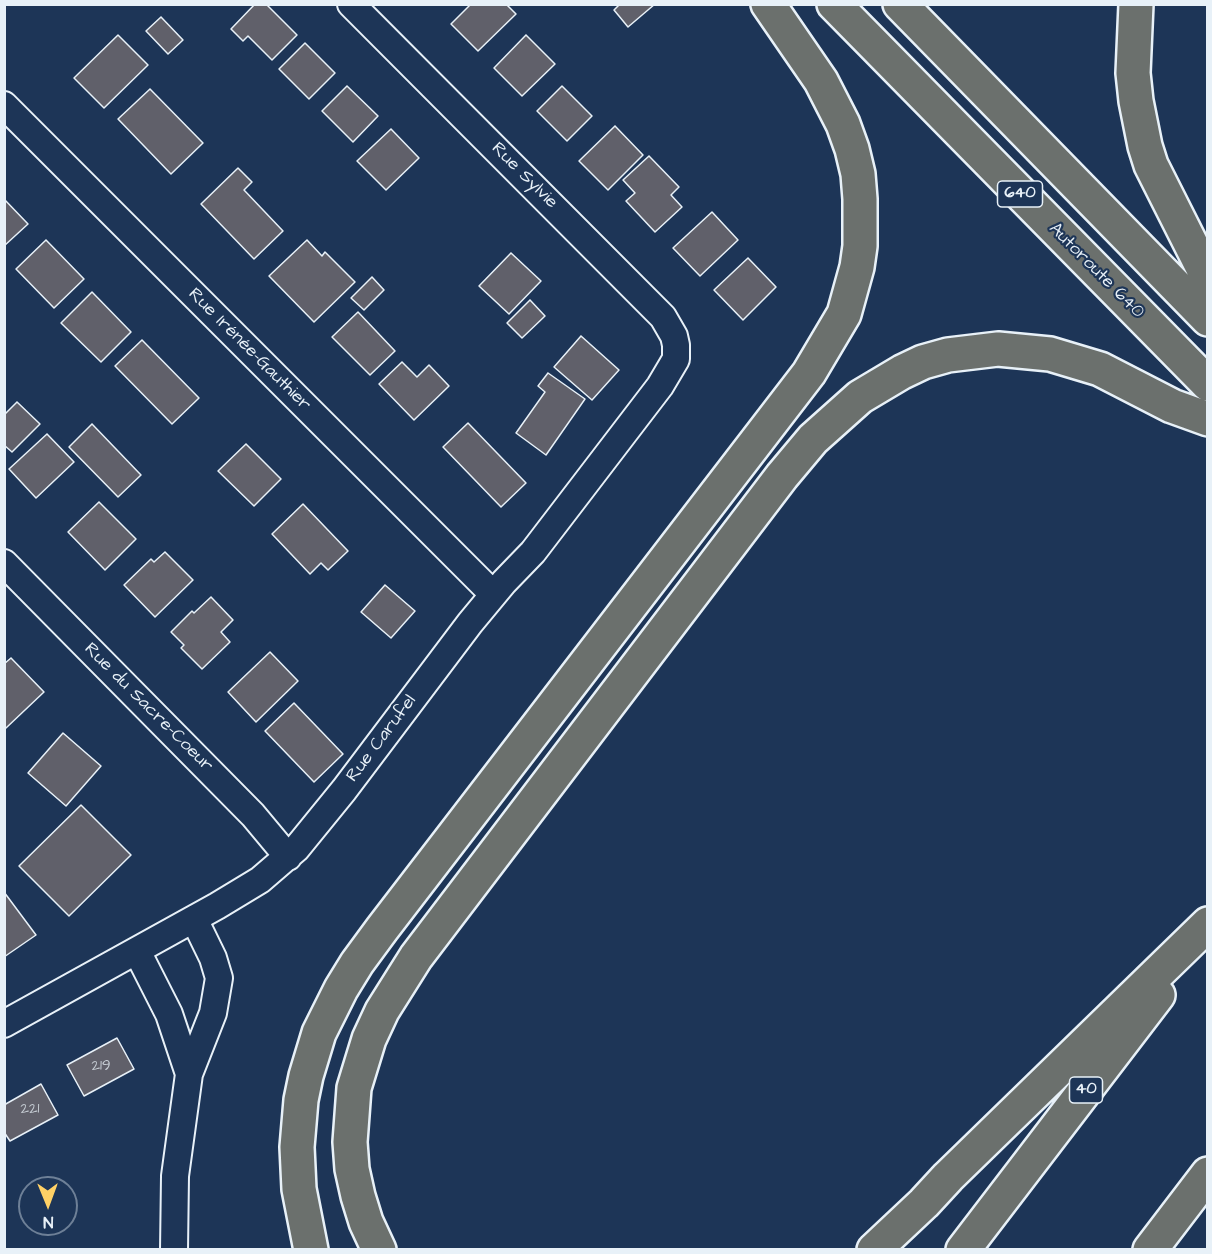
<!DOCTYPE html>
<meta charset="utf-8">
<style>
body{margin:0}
#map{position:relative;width:1212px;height:1254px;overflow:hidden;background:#1d3557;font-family:"Architects Daughter",sans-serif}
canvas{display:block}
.frame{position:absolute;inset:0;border:6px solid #e8f1f8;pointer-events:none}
.north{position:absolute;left:18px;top:1176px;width:60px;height:60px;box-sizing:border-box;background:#1d3557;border:2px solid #6e8097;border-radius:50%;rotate:179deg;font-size:16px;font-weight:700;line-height:24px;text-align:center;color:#e8f1f8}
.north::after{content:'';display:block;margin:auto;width:21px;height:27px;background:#ffd166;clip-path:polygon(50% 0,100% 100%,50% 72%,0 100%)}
</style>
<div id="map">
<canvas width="1212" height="1254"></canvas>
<div class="frame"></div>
<div class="north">N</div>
</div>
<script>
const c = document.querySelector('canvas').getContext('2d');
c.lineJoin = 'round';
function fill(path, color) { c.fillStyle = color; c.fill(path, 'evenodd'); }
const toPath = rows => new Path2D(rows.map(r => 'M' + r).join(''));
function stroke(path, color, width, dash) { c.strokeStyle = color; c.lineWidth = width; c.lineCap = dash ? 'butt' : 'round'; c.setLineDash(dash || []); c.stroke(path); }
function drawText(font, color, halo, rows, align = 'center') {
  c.font = font + ' "Architects Daughter",sans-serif'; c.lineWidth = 4.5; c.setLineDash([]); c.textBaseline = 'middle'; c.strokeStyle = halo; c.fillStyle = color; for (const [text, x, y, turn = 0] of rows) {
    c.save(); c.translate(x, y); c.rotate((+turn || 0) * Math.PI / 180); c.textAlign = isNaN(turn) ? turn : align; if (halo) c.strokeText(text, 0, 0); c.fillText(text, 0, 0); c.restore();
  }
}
const building = toPath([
 [255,4,266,4,297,35,272,60,248,36,243,41,231,29,255,4],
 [471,4,506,4,516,14,478,51,451,24,471,4],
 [620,4,655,4,628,27,614,10,620,4],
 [161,17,183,40,168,54,146,31,161,17],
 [118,35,148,65,104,108,74,78,118,35],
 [526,35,555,64,522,96,494,68,526,35],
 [305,43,335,73,309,99,279,69,305,43],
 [347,86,378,116,353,142,322,111,347,86],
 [562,86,592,116,567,141,537,111,562,86],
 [150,89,203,143,171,174,118,119,150,89],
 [615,126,643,155,608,190,579,161,615,126],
 [391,129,419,158,386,190,357,161,391,129],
 [649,156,679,187,671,195,682,207,655,232,626,201,635,193,623,180,649,156],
 [238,168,252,182,244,190,283,231,254,259,201,204,238,168],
 [4,199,28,224,4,246,4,199],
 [712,212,738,240,700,276,673,248,712,212],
 [46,240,84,279,54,308,16,269,46,240],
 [307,240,322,256,325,252,355,282,314,322,269,276,307,240],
 [511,253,541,281,509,314,479,286,511,253],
 [748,258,776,287,743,320,714,290,748,258],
 [372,277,384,290,364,310,351,298,372,277],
 [92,292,131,332,101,362,61,323,92,292],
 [530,300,545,316,522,338,507,323,530,300],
 [358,312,395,351,370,375,332,337,358,312],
 [581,336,619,370,592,400,554,367,581,336],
 [142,340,199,398,172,424,115,366,142,340],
 [402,362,417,377,429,365,449,386,414,420,379,384,402,362],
 [548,373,585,399,546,455,516,433,545,392,538,386,548,373],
 [17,402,40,424,12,452,4,445,4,415,17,402],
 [468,423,526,483,501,507,443,447,468,423],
 [92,424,141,475,118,497,69,447,92,424],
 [47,434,74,462,36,498,9,469,47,434],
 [246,444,281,479,254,506,218,471,246,444],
 [99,502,136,539,105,570,68,532,99,502],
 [303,504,348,551,328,570,321,563,310,574,272,534,303,504],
 [165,552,193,580,155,617,124,585,151,559,154,562,165,552],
 [385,585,415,611,391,638,361,612,385,585],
 [211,597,233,620,221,632,230,642,202,669,181,648,184,645,171,632,192,611,194,613,211,597],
 [270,652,298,681,256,722,228,692,270,652],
 [11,658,44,692,6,728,4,726,4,664,11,658],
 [294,703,343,754,314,782,265,731,294,703],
 [63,733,101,766,66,806,28,773,63,733],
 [81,805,131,855,69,916,19,866,81,805],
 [4,892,36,935,4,957,4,892],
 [117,1038,134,1069,84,1096,67,1065,117,1038],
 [41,1084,58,1115,10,1141,4,1132,4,1105,41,1084]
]);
fill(building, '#60606a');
stroke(building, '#e8f1f8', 1.5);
const minor = toPath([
 [4,105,493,594],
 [4,563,253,815,288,857],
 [137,951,169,1014,189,1074],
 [4,1024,217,906,260,880,296,849,344,790,470,623,504,582,533,552,660,386,676,359,676,345,674,336,663,317,351,4],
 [174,1250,175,1176,189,1074,213,1013,219,978,213,958,194,919]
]);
const motorway = toPath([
 [834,4,1208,384],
 [900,4,1208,319],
 [1136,4,1133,73,1136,101,1145,146,1151,165,1208,278],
 [311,1250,299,1189,297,1147,301,1100,306,1076,319,1033,341,989,357,963,382,929,809,373,844,314,857,267,860,246,860,199,858,174,852,149,843,124,821,81,768,4],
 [379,1250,366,1222,358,1196,352,1169,350,1142,354,1088,369,1039,382,1011,416,957,782,476,813,439,860,397,902,372,923,362,948,355,998,349,1050,354,1100,369,1172,406,1208,419],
 [874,1250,924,1203,948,1177,1208,924],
 [963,1250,1158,995],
 [1150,1250,1208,1174]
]);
stroke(minor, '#e8f1f8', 30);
stroke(motorway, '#e8f1f8', 38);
stroke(minor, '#1d3557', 26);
stroke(motorway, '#6b706d', 33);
drawText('15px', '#c6cdd4', null, [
 ["219",101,1067],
 ["221",30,1110]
]);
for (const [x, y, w] of [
 [1020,194,45],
 [1086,1090,33]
]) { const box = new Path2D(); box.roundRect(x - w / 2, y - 13, w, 26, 4.5); c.fillStyle = '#1d3557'; c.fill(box); stroke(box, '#e8f1f8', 1.5); }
drawText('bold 16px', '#e8f1f8', null, [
 ["640",1020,194],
 ["40",1086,1090]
]);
drawText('18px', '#e8f1f8', '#1d3557', [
 ["Rue Sylvie",524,176,45],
 ["Autoroute 640",1096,271,45],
 ["Rue Irénée-Gauthier",249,350,45],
 ["Rue du Sacre-Coeur",148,708,45],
 ["Rue Carufel",382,739,-53]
]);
</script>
